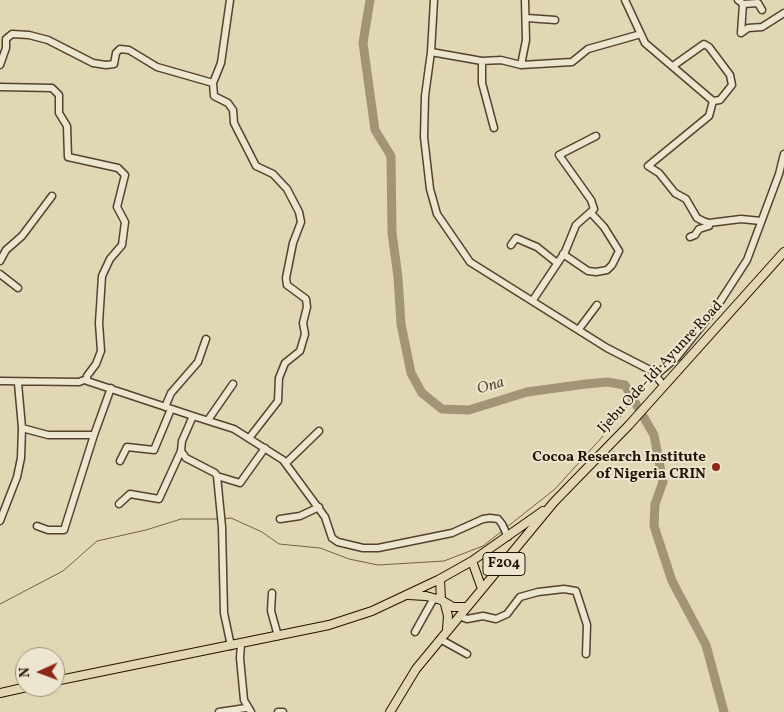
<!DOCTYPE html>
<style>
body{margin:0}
#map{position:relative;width:784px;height:712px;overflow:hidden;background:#e2d7b5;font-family:Vollkorn,serif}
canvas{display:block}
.north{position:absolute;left:15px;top:647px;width:50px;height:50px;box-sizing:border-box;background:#ece5cf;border:1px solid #9c907c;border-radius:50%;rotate:268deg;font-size:14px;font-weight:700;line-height:20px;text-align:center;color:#251100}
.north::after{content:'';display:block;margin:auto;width:18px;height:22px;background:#8f2418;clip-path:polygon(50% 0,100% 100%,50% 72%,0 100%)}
</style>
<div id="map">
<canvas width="784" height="712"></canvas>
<div class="north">N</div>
</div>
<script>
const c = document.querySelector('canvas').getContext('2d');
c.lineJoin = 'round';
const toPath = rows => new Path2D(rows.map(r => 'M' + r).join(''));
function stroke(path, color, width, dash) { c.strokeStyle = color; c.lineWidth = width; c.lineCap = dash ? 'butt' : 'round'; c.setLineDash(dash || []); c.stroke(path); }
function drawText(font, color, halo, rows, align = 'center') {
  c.font = font + ' Vollkorn,serif'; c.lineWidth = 4; c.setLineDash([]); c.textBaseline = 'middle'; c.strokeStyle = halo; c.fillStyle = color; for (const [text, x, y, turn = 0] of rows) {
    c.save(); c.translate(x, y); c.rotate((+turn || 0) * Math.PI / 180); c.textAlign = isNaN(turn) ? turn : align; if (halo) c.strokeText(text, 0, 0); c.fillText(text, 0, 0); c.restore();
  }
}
stroke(toPath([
 [223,519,231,518,262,532,279,544,320,548,349,559,378,565,444,561,483,546,502,531],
 [507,527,555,489,623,414,629,402,625,385],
 [0,604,63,571,97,541,146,530,181,519,219,519]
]), '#706047', 1);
stroke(toPath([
 [370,0,363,43,375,130,391,156,392,233,398,277,401,324,411,373,422,393,442,409,469,410,527,392,586,384,607,382,625,385,654,435,663,482,655,504,654,526,672,581,706,645,724,712]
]), '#a29477', 9);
const minor = toPath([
 [230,0,221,63,213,83,214,96,228,103,233,110,234,123,256,166,273,174,287,189,299,212,301,222,293,243,286,278,287,285,306,299,307,307,303,323,305,334,300,351,285,363,279,378,278,401,250,437],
 [434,0,431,52,425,96,424,137,430,189,437,214,470,262,607,348,652,371,664,386],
 [625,0,645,43,713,101,709,116,648,166,659,173,675,193,686,199,697,218,703,221,709,223,741,219,761,221],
 [738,0,743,4,758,3,762,10],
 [743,4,741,33,748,28,762,27,784,13],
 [527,18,555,20],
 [431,52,482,61,501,60,521,65,572,62,588,49,641,34],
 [482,61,482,83,494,128],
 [0,65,6,48,6,39,12,34,29,35,48,40,93,63,106,65,114,64,116,53,120,49,129,50,157,67,213,83],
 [521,65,526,40,525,0],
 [673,66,704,44,709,47,730,75,732,85,720,100,713,101],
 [0,87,52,88,59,95,59,113,67,126,68,157,118,168,125,175,117,207,125,222,122,245,110,259,102,276,99,323,101,351,96,364,87,376,87,381,193,416],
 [690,237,695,235,699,229,709,226,709,223],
 [511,245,516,238,537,247,557,263],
 [563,254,588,271,596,272,607,270,612,265,619,251,604,227,591,213],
 [0,261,6,250,22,236,52,196],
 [0,274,18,288],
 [533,300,565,252,576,225,594,209,591,200,559,155,596,136],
 [579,329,597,305],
 [656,375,677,357,716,308,747,260,779,174,784,154],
 [0,381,79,382,87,379],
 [165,407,171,393,198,362,206,339],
 [208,420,233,384],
 [22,428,48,435,94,435,111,388],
 [120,461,127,447,154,450,171,409],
 [286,463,319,431],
 [217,476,240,483,265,448],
 [119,504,130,494,159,499,181,451],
 [280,519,300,516,319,507],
 [0,521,17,477,21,458,22,428,18,383],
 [37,526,48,530,64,530,94,435],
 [272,593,271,611,278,636],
 [459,616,467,619,483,616,496,619,507,614,520,597,538,592,564,589,576,591,587,625,586,654],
 [415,632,434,598],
 [440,639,467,654],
 [241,644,240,658,244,700,251,712],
 [231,646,224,613,222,527,217,476,215,473,186,458,181,451,182,441,193,416,234,429,283,460,325,517,332,538,338,542,363,548,378,548,452,533,483,519,490,518,498,519,502,524,508,537],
 [219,712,246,708],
 [278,712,283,712]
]);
const major = toPath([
 [472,561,482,589],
 [440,579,441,600],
 [408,595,426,596,441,600,453,607,466,607],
 [445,604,448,616,447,629],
 [55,681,329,625,372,611,440,579,472,561,543,511],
 [0,693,27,687],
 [390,712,416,669,554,502,629,425,784,252]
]);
stroke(minor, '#54422d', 9);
stroke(major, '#251100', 10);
stroke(minor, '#ece5cf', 6);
stroke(major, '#e2d7b5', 8);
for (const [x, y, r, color] of [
 [716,467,5,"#8f2418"]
]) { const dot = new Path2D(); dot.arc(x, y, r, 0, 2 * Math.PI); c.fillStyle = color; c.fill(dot); stroke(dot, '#ece5cf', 2); }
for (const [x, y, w] of [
 [504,564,42]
]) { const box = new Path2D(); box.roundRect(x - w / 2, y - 11.5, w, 23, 4); c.fillStyle = '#ece5cf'; c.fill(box); stroke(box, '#251100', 1); }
drawText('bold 14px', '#251100', null, [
 ["F204",504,564]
]);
drawText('15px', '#251100', '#ece5cf', [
 ["Ijebu Ode-Idi Ayunre Road",661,368,-47]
]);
drawText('bold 15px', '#251100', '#ece5cf', [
 ["Cocoa Research Institute",706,458],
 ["of Nigeria CRIN",706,475]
], 'right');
drawText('italic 16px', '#5d4c36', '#ece5cf', [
 ["Ona",491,387,-17]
]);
</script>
